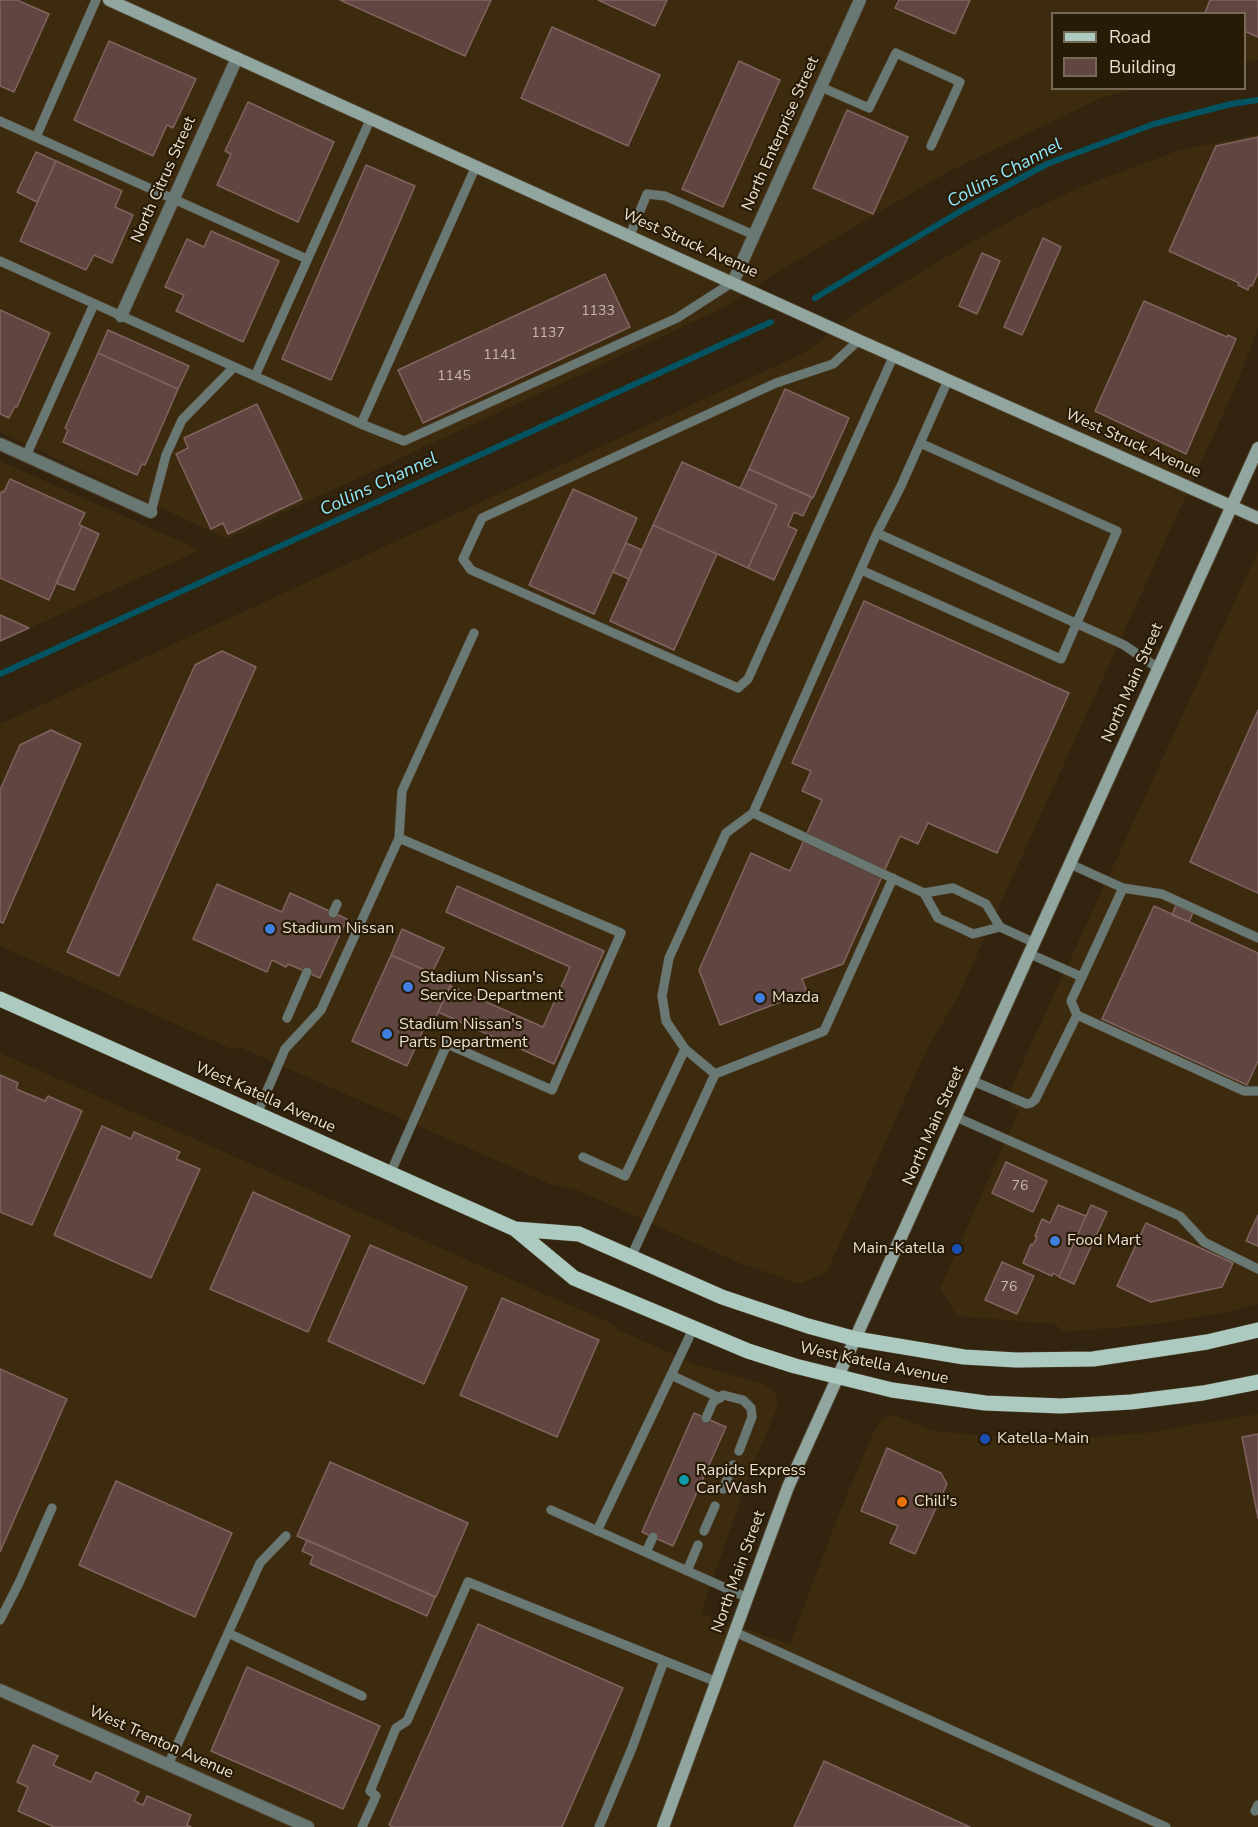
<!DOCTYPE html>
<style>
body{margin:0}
#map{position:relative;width:1258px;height:1827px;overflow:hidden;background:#32240f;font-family:"Nunito Sans",sans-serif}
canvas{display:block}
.legend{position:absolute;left:1051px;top:12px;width:195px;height:78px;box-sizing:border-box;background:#281b06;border:2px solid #756a58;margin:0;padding:8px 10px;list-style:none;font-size:18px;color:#e9e0d3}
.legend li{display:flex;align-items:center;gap:12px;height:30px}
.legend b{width:30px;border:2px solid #756a58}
</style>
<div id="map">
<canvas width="1258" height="1827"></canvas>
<ul class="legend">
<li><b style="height:8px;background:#adcac1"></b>Road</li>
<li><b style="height:16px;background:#614541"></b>Building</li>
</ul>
</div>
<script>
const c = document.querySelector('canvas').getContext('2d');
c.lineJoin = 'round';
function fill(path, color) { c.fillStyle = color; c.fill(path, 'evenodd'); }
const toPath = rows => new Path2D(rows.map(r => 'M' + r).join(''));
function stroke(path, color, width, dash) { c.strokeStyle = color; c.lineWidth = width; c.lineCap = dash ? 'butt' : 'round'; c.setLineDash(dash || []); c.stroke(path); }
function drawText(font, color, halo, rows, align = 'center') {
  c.font = font + ' "Nunito Sans",sans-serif'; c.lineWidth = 4.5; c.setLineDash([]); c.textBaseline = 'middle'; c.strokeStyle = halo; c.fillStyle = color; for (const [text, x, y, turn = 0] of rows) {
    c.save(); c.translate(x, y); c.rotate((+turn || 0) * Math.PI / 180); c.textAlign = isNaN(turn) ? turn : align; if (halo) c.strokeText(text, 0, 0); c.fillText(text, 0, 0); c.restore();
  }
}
fill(toPath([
 [0,0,1258,0,1258,60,1245,62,1244,14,1052,14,1052,88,1134,89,1101,98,946,173,776,273,725,307,227,539,0,432],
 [1258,134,1258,328,1239,379,957,999,930,1043,827,1272,800,1284,737,1262,577,1190,550,1184,239,1047,231,1049,0,946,0,724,806,352,860,309,951,254,1023,214,1083,186,1180,150],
 [0,461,200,550,0,642],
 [1258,551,1258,1304,1228,1312,1157,1324,1065,1332,1054,1324,957,1316,940,1288,1019,1110,1010,1106,1011,1088],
 [0,1053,617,1326,616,1329,697,1365,764,1384,774,1391,778,1401,776,1411,754,1462,701,1613,790,1644,840,1511,875,1429,882,1419,893,1415,934,1431,1018,1438,1075,1438,1146,1433,1258,1414,1258,1827,0,1827]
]), '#3d2b0f');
stroke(toPath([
 [815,298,966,208,1047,164,1154,124,1231,104,1258,100],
 [0,674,771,322]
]), '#025463', 6);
const building = toPath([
 [0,0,17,0,49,14,14,92,0,86,0,0],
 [340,0,491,0,465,56,340,0],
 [598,0,667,0,655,26,598,0],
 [899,0,970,0,955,34,895,8,899,0],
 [1210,0,1258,0,1258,37,1244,31,1244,14,1205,13,1210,0],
 [552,27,660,75,628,146,521,98,552,27],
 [109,41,196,79,173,128,167,125,153,156,74,120,109,41],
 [739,61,780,80,723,207,682,189,739,61],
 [248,102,334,142,298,222,217,185,231,154,225,151,248,102],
 [847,110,908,137,873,214,813,188,847,110],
 [1258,137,1258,273,1252,286,1250,285,1248,290,1238,285,1239,283,1169,251,1216,146,1258,137],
 [36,152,56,161,37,202,17,192,36,152],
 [56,161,122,191,115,207,133,215,112,263,94,255,86,270,20,241,56,161],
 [366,165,415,186,331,380,282,359,366,165],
 [211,231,279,261,243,342,176,311,184,295,165,287,187,239,204,247,211,231],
 [1043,238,1061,247,1022,335,1004,327,1043,238],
 [982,253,1000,261,977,314,959,306,982,253],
 [605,274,630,327,423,423,398,370,605,274],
 [1144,301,1227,337,1228,335,1236,339,1186,454,1095,411,1144,301],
 [0,310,50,333,17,407,15,406,9,418,0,414,0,310],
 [108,330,189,366,178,389,98,353,108,330],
 [98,353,178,389,145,465,142,464,137,475,63,442,68,430,65,428,98,353],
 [785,389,849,418,813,498,749,469,785,389],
 [257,404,302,499,228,534,223,523,211,529,176,454,188,448,184,438,257,404],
 [682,462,777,505,748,568,653,525,682,462],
 [749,469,812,497,803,516,794,512,788,526,797,530,774,580,748,568,777,505,740,488,749,469],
 [10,479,85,513,79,525,82,526,49,600,0,578,0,495,2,491,4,492,10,479],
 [573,489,637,518,594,614,529,585,573,489],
 [653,525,717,554,674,650,610,621,653,525],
 [82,526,99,534,74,590,56,583,82,526],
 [626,543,642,550,629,579,613,572,626,543],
 [864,601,1069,693,997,853,928,823,918,844,900,836,843,964,802,979,807,992,720,1025,699,970,751,853,790,871,822,800,802,791,811,771,792,763,864,601],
 [0,615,29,628,0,641,0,615],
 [222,651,256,667,119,976,67,952,195,665,222,651],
 [1258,710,1258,893,1190,862,1258,710],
 [51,730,81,744,3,923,0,922,0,790,20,745,51,730],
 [217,884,282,912,290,893,347,919,320,978,288,964,286,967,272,960,267,972,193,939,217,884],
 [457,886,604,951,554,1064,438,1012,450,986,543,1027,570,967,446,912,457,886],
 [1176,905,1193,913,1189,922,1172,915,1176,905],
 [1154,906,1258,953,1258,1061,1247,1085,1102,1019,1154,906],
 [402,929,444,948,432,973,391,955,402,929],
 [391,955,452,982,431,1028,425,1026,407,1066,352,1041,391,955],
 [0,1075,18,1083,16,1089,45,1101,48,1096,82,1111,32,1225,0,1212,0,1075],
 [102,1126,131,1139,134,1132,180,1152,176,1159,200,1169,151,1278,54,1235,102,1126],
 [1006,1162,1047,1181,1033,1212,992,1193,1006,1162],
 [253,1192,350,1236,308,1332,210,1289,253,1192],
 [1058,1205,1086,1216,1059,1277,1053,1273,1052,1276,1023,1263,1031,1244,1033,1245,1037,1237,1035,1236,1042,1219,1050,1223,1058,1205],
 [1091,1205,1107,1212,1074,1284,1059,1277,1091,1205],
 [1258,1215,1258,1246,1246,1241,1258,1215],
 [1146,1223,1233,1263,1222,1287,1151,1302,1117,1286,1146,1223],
 [370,1245,467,1287,424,1384,328,1341,370,1245],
 [1002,1262,1034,1276,1017,1314,985,1300,1002,1262],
 [502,1298,599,1340,557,1437,460,1395,502,1298],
 [0,1369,67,1399,0,1552,0,1369],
 [694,1413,726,1427,673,1546,642,1532,694,1413],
 [1258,1434,1258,1518,1242,1437,1258,1434],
 [887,1448,941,1473,947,1484,915,1554,890,1543,898,1526,861,1511,887,1448],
 [330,1462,468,1523,436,1597,297,1536,330,1462],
 [116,1481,232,1533,195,1617,79,1565,116,1481],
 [307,1540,435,1597,427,1616,310,1564,313,1556,302,1551,307,1540],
 [478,1624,623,1688,562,1827,393,1827,389,1825,478,1624],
 [247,1667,380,1726,343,1809,211,1751,247,1667],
 [33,1745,58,1756,53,1765,91,1782,96,1772,139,1792,134,1801,143,1805,147,1796,191,1815,187,1825,191,1827,54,1827,18,1811,28,1787,17,1782,33,1745],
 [824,1761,826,1762,970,1827,794,1827,824,1761]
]);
fill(building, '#614541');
stroke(building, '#81635f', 1.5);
const lane = toPath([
 [821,87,869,108,896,53,960,82,931,146],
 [0,121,307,259],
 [36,137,96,0],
 [630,235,647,194,665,196,754,235],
 [0,261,361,424,404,441,677,318,733,282],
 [859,340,833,364,776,383,482,518,463,559,471,570,738,688,748,679,894,355],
 [255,376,371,118],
 [948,380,901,486,877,533,1124,645,1158,668],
 [361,424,476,166],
 [26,456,94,304],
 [151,512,166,455,182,420,234,367],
 [877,533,753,813,726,833,669,958,662,996,666,1021,685,1049,715,1074,824,1031,893,878],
 [861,570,1061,659,1117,531,920,443],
 [753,813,924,893,938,918,956,926,973,934,1000,927],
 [1070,864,1123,888,1082,977],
 [1123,888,1162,894,1258,938],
 [924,893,953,888,986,904,1000,927,1035,943],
 [333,913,337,904],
 [1030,954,1082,977,1071,1001,1077,1015,1244,1091,1258,1091],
 [287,1018,307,972],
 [973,1081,1027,1104,1031,1103,1035,1100,1077,1015],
 [257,1114,285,1049,321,1010,399,838,402,791,474,633],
 [956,1117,1180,1216,1204,1242,1258,1269],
 [583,1157,625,1176,685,1049],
 [390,1174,447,1044,552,1090,621,933,399,838],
 [631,1257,715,1074],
 [671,1375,720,1398],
 [706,1418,713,1402,723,1395,743,1400,751,1408,752,1417,739,1451],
 [723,1489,733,1465],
 [551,1510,748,1598],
 [597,1531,693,1329],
 [704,1531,715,1506],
 [646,1552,653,1537],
 [687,1571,698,1545],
 [0,1620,19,1583,52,1508],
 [735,1632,1166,1827],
 [228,1633,362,1696],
 [168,1765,260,1563,286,1536],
 [1255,1811,1258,1805],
 [362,1827,376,1796,370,1791,396,1728,407,1721,468,1582,717,1682],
 [599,1827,632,1748,664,1661]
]);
const street = toPath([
 [733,282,860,0],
 [121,316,237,58],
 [0,444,151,512],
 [0,1690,308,1827]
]);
const secondary = toPath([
 [109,0,849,336,1258,518],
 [663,1827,788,1487,1258,448]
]);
const primary = toPath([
 [0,999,515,1229,574,1278,748,1351,795,1366,892,1390,985,1403,1061,1406,1131,1402,1203,1393,1258,1382],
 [515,1229,579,1234,722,1297,808,1326,856,1339,964,1357,1016,1360,1093,1359,1207,1342,1258,1330]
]);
stroke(lane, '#4f422e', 10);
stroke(street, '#4f422e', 14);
stroke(secondary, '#4f422e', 14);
stroke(primary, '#4f422e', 16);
stroke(lane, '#6a7873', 9);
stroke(street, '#6a7873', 12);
stroke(secondary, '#90a69f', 12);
stroke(primary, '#adcac1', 15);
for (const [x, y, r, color] of [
 [270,929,6,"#3f7fe0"],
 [408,987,6,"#3f7fe0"],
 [760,998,6,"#3f7fe0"],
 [387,1034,6,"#3f7fe0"],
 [1055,1241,6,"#3f7fe0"],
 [957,1249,6,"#1a4fb4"],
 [985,1439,6,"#1a4fb4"],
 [684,1480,6,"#0f9aa8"],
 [902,1502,6,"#e8710a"]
]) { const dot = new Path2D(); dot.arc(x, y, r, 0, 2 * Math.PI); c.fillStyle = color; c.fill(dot); stroke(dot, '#281b06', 2); }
drawText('14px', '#c7b9ae', null, [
 ["1133",598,312],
 ["1137",548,334],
 ["1141",500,356],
 ["1145",454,377],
 ["76",1020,1187],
 ["76",1009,1288]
]);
drawText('16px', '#e9e0d3', '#281b06', [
 ["North Enterprise Street",781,134,-66],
 ["North Citrus Street",164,180,-66],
 ["West Struck Avenue",690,244,24],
 ["West Struck Avenue",1133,444,24],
 ["North Main Street",1133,683,-66],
 ["West Katella Avenue",265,1098,24],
 ["North Main Street",934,1126,-66],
 ["West Katella Avenue",874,1364,12],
 ["North Main Street",739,1572,-70],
 ["West Trenton Avenue",161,1743,24]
]);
drawText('16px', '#e9e0d3', '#281b06', [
 ["Stadium Nissan",282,929],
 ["Stadium Nissan's",420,978],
 ["Service Department",420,996],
 ["Mazda",772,998],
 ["Stadium Nissan's",399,1025],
 ["Parts Department",399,1043],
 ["Food Mart",1067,1241],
 ["Main-Katella",945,1249,"right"],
 ["Katella-Main",997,1439],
 ["Rapids Express",696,1471],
 ["Car Wash",696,1489],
 ["Chili's",914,1502]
], 'left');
drawText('italic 18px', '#8ee7fc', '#281b06', [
 ["Collins Channel",1005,174,-28],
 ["Collins Channel",379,485,-25]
]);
</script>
